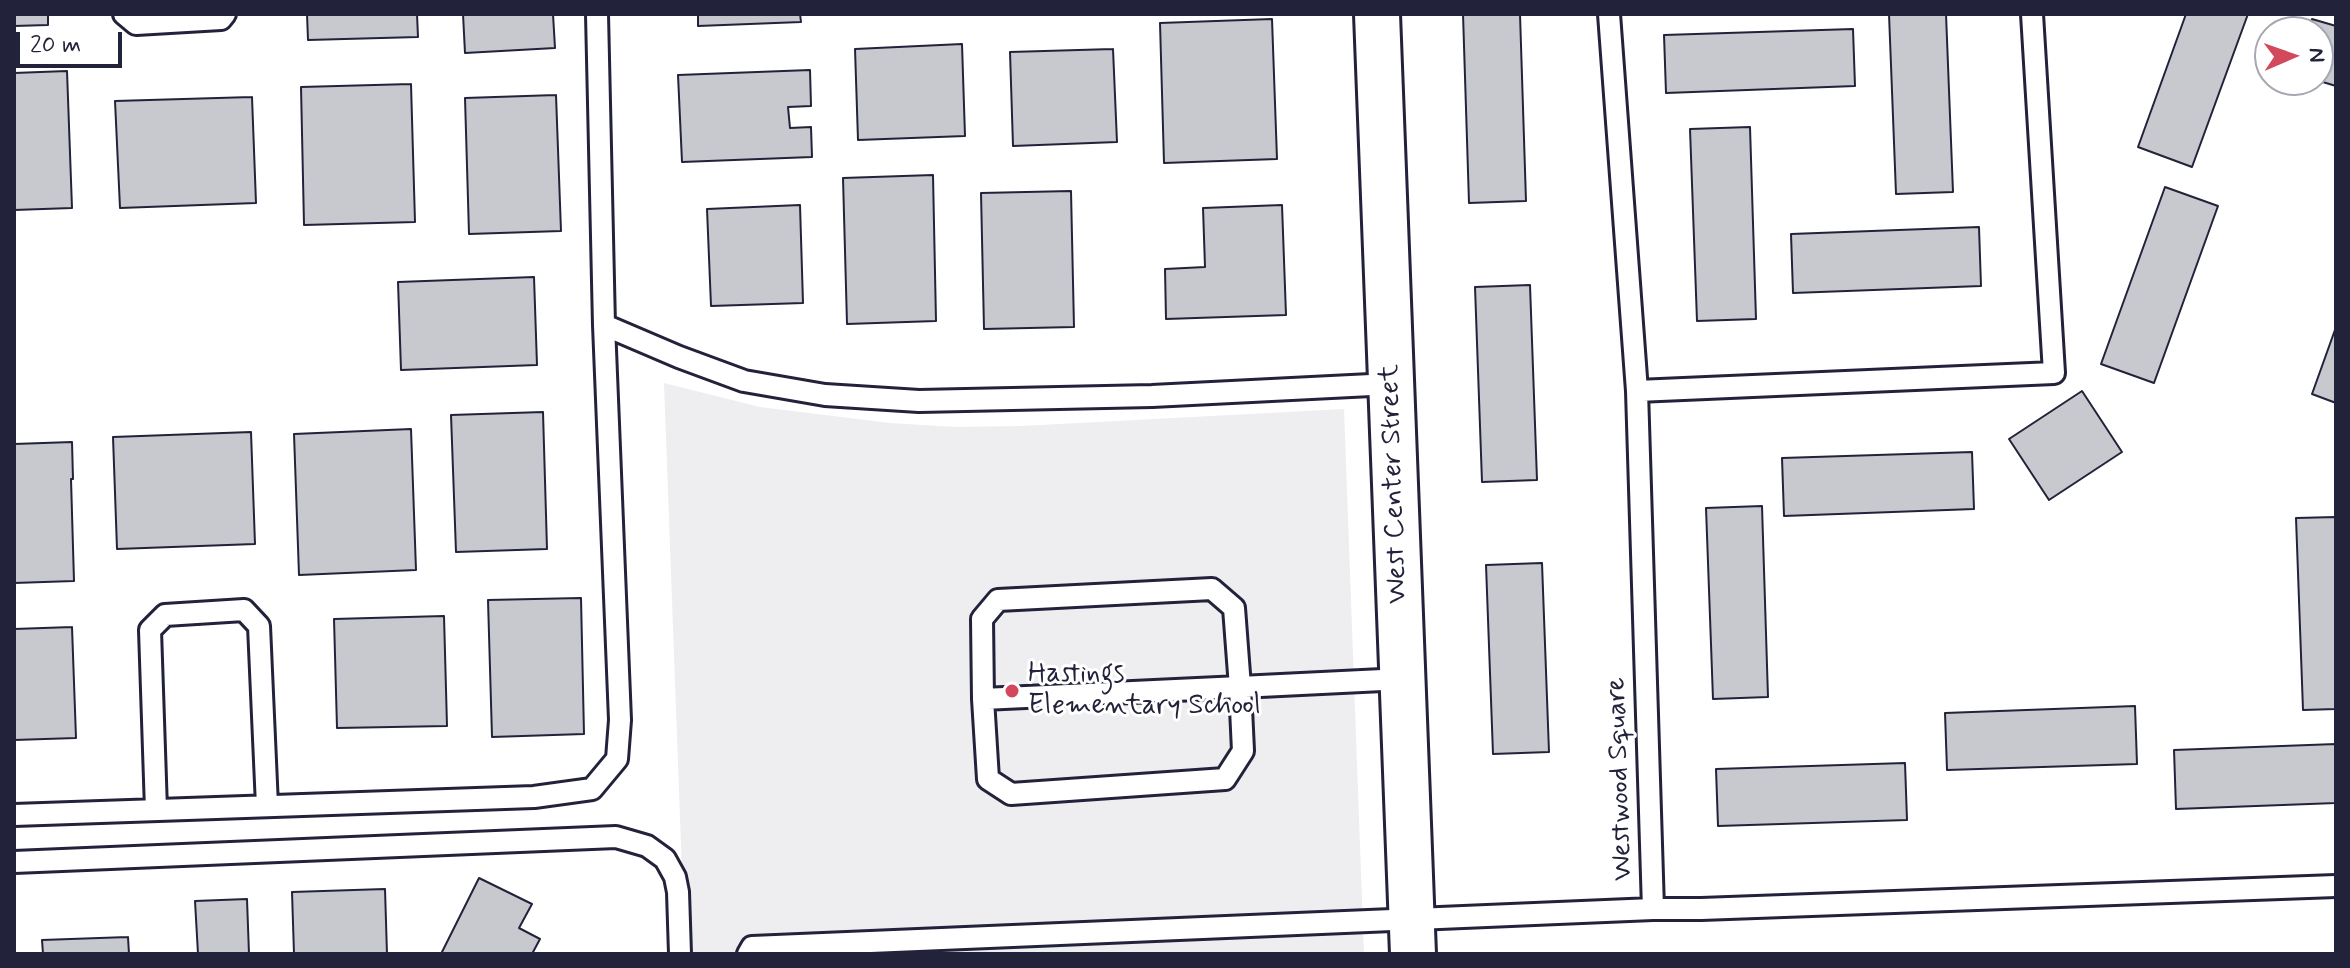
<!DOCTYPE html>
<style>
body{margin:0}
#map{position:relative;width:2350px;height:968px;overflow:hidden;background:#fff;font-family:Mynerve,sans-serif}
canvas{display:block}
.frame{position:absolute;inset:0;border:16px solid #22223b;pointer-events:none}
.north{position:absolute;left:2254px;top:16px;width:80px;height:80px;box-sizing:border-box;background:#fff;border:2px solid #a7a7b1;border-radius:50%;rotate:88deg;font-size:22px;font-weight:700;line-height:32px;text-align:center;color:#22223b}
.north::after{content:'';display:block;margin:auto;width:28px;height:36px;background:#d1495b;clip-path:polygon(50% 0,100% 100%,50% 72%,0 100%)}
.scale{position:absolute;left:16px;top:32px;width:106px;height:36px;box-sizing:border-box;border:4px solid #22223b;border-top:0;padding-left:10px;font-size:24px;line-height:28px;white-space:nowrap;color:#22223b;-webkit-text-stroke:6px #fff;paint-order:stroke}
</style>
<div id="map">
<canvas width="2350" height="968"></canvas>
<div class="frame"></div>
<div class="north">N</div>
<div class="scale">20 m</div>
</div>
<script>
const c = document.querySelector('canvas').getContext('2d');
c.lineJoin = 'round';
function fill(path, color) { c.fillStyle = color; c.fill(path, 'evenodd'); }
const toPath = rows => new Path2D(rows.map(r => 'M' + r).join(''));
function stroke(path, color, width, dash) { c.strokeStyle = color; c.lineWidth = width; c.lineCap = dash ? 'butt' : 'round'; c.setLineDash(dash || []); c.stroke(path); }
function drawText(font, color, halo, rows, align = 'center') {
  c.font = font + ' Mynerve,sans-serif'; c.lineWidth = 6; c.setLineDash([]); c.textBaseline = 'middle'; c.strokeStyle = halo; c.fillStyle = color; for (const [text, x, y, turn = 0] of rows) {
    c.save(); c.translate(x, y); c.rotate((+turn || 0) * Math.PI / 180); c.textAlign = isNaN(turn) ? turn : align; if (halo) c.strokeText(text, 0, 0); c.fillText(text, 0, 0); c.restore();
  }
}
fill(toPath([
 [664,383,760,407,890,423,956,427,1021,426,1344,409,1364,954,685,954]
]), '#eeeef1');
const building = toPath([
 [14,14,48,14,48,25,14,26,14,14],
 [307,14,417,14,418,37,308,40,307,14],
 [463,14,553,14,555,48,465,53,463,14],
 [698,14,800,14,801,22,698,26,698,14],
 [1463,14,1520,14,1526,201,1469,203,1463,14],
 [1889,14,1946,14,1953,192,1896,194,1889,14],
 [2186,14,2248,14,2192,167,2138,147,2186,14],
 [1272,19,1277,159,1164,163,1160,23,1272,19],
 [2312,19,2336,26,2336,86,2316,80,2318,80,2318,32,2308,32,2312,19],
 [1853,29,1855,86,1666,93,1664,35,1853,29],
 [962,44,965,136,858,140,855,49,962,44],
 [1113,49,1117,142,1013,146,1010,52,1113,49],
 [810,70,811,106,788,107,790,128,811,127,812,157,682,162,678,75,810,70],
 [67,71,72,208,14,210,14,73,67,71],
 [411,84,415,222,304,225,301,87,411,84],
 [556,95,561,231,469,234,465,98,556,95],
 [252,97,256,203,120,208,115,101,252,97],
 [1750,127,1756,319,1697,321,1690,129,1750,127],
 [933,175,936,321,847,324,843,178,933,175],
 [2165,187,2218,206,2154,383,2101,364,2165,187],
 [1071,191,1074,327,984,329,981,193,1071,191],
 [800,205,803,303,711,306,707,209,800,205],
 [1282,205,1286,315,1166,319,1165,269,1205,267,1203,208,1282,205],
 [1979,227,1981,286,1793,293,1791,234,1979,227],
 [534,277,537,365,401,370,398,282,534,277],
 [1530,285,1537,480,1482,482,1475,287,1530,285],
 [2336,327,2336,403,2312,394,2336,327],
 [2082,391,2122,452,2049,500,2009,439,2082,391],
 [543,412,547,549,456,552,451,415,543,412],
 [411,429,416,570,299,575,294,434,411,429],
 [251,432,255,544,117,549,113,437,251,432],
 [72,442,73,479,71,479,74,581,14,583,14,444,72,442],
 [1972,452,1974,509,1784,516,1782,458,1972,452],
 [1762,506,1768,697,1713,699,1706,508,1762,506],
 [2336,517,2336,709,2303,710,2296,518,2336,517],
 [1542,563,1549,752,1493,754,1486,565,1542,563],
 [581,598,584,734,492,737,488,600,581,598],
 [444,616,447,726,337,728,334,619,444,616],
 [72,627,76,738,14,740,14,629,72,627],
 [2135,706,2137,764,1947,770,1945,713,2135,706],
 [2336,744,2336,803,2176,809,2174,750,2336,744],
 [1905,763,1907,820,1718,826,1716,769,1905,763],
 [479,878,532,904,519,928,540,939,532,954,441,954,479,878],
 [385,889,387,954,294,954,292,892,385,889],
 [247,899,249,954,198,954,195,901,247,899],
 [128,937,129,954,43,954,42,940,128,937]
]);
fill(building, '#c8c8cf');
stroke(building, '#22223b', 2);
const lane = toPath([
 [124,14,136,24,221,19,225,14],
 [1609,14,1637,391,1653,909,1701,909,2336,886],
 [604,325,679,357,744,381,825,395,919,401,1152,396,1391,384],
 [1637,391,2054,373,2032,14],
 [983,699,982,619,998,600,1212,589,1234,608,1240,687,1243,751,1225,779,1011,794,988,779,983,699,1240,687,1403,679],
 [156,810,150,630,165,615,244,610,259,626,267,806],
 [14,815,534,797,592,789,617,759,620,720,604,325,597,14],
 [14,862,616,837,647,846,665,859,675,877,678,892,680,954],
 [748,954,752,947,1653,909]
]);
const secondary = toPath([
 [1377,14,1413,954]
]);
stroke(lane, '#22223b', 26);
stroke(secondary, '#22223b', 50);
stroke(lane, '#fff', 20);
stroke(secondary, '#fff', 44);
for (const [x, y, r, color] of [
 [1012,691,8,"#d1495b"]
]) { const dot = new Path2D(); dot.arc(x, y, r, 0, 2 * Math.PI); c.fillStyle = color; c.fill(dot); stroke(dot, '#fff', 3); }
drawText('28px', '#22223b', '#fff', [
 ["West Center Street",1395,484,-92],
 ["Westwood Square",1621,779,-92]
]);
drawText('28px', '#22223b', '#fff', [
 ["Hastings",1028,675],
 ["Elementary School",1028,707]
], 'left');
</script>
